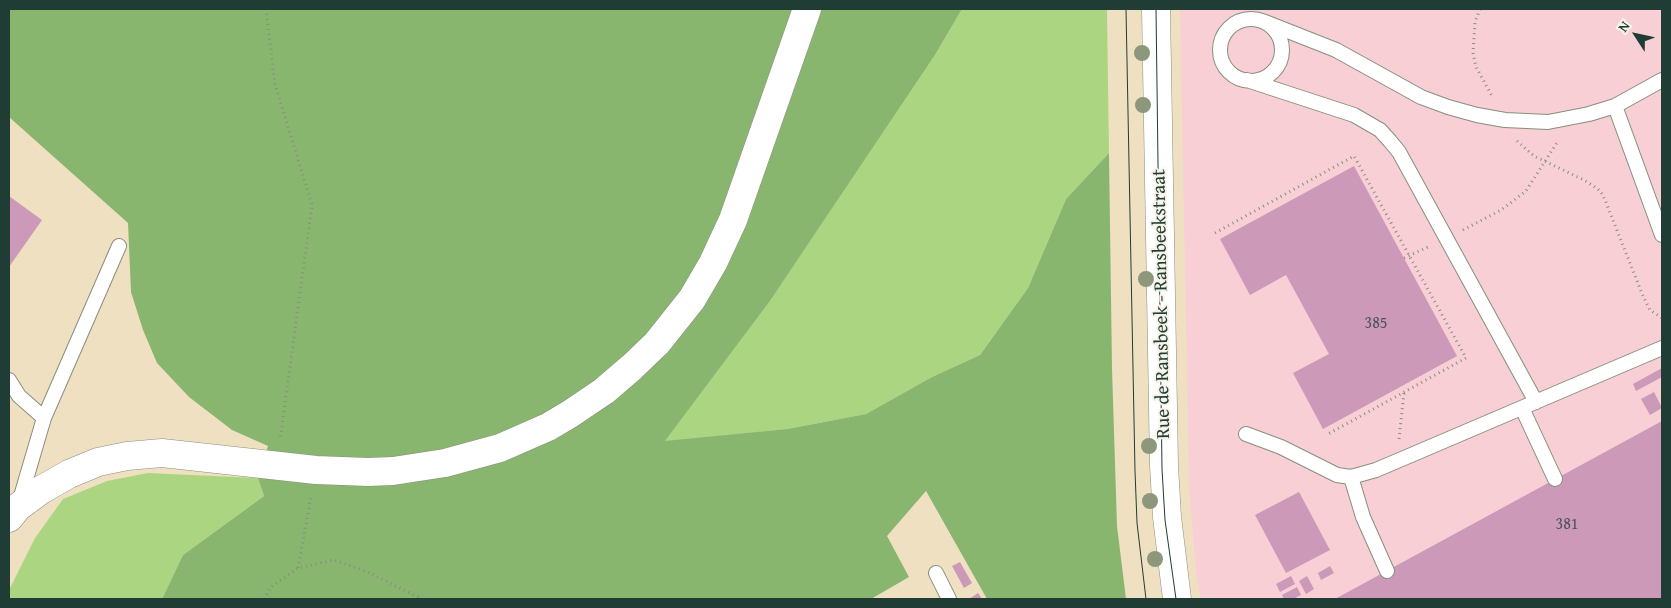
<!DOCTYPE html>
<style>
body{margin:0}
#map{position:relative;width:1671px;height:608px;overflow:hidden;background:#f0e0c2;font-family:"Gentium Book Plus",serif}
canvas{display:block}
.frame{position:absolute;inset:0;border:10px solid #1f3d34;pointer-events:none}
.north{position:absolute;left:1611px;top:10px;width:50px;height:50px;-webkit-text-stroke:4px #f7f3e8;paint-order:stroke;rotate:305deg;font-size:14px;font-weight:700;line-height:20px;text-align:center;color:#1f3d34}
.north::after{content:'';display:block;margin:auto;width:18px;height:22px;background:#1f3d34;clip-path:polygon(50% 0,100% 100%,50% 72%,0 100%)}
</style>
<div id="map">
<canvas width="1671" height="608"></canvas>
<div class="frame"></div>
<div class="north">N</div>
</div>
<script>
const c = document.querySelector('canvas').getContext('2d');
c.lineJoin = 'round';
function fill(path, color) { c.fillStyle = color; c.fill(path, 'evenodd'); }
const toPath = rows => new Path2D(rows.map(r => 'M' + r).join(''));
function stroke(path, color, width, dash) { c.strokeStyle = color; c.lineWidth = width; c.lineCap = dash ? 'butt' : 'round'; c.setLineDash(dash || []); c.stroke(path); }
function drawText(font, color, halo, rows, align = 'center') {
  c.font = font + ' "Gentium Book Plus",serif'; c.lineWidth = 4; c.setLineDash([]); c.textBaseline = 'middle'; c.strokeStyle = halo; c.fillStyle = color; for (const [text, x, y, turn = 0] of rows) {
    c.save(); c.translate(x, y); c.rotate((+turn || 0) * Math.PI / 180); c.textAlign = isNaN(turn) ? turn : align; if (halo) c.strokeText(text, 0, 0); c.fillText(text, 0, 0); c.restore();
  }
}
fill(toPath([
 [1180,9,1662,9,1662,599,1201,599,1196,573,1189,485]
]), '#f7cfd5');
fill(toPath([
 [962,9,1107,9,1109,153,1066,199,1028,288,980,355,932,377,866,414,787,429,664,442,770,301,935,55],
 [148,473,258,478,264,496,183,555,162,599,9,599,9,590,35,538,63,499,107,481]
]), '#acd581');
fill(toPath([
 [9,9,962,9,935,55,770,301,665,441,787,429,866,414,932,377,980,355,1028,288,1066,199,1109,153,1112,369,1117,526,1126,599,987,599,926,491,887,536,909,577,871,599,162,599,183,555,264,496,258,478,268,446,232,430,189,397,157,363,143,330,131,292,128,223,9,117]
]), '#89b66f');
fill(toPath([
 [1354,166,1457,356,1323,429,1293,373,1329,354,1286,275,1250,295,1220,239],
 [9,196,42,220,9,267],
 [1662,368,1662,377,1636,391,1633,384],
 [1654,392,1662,408,1650,415,1641,399],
 [1662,421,1662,599,1335,599],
 [1299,492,1330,550,1286,573,1255,515],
 [960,562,972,583,964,588,952,566],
 [1330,566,1334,573,1321,580,1318,573],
 [1291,576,1295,584,1280,592,1276,584],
 [1307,576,1314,589,1306,594,1299,581],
 [1297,587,1301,595,1293,599,1284,599,1282,595],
 [978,593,982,599,969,599]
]), '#cc99b8');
const service = toPath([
 '1220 50a31 31 0 1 1 62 0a31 31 0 1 1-62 0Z',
 [1265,22,1336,50,1421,97,1448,107,1477,115,1505,120,1548,122,1589,114,1615,106],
 [1247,80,1354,115,1380,130,1390,141,1399,152,1536,402],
 [1662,80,1615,106,1662,235],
 [9,380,19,396,44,418],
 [1522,408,1555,479],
 [1246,434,1281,447,1337,475,1351,477,1376,470,1662,348],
 [1351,477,1363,517,1387,571],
 [19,503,44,418,119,246],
 [936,573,949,599]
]);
const minor = toPath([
 [1156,9,1164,466,1167,517,1177,599],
 [9,518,18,507,41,490,69,474,98,462,127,456,162,453,316,470,368,472,393,471,445,463,500,448,548,427,570,414,604,391,632,367,657,343,692,299,713,263,733,220,807,9]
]);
stroke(service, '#888e7b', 16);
stroke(minor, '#888e7b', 29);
stroke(toPath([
 [266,9,275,84,312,205,280,440],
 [1480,9,1475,22,1473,53,1476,67,1492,96],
 [1517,141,1534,156,1584,180,1598,189,1603,195,1643,296,1650,310,1662,318],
 [1463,230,1501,210,1526,191,1558,141],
 [1215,233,1354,156,1466,358,1328,434],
 [1404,258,1428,247],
 [1399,439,1404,393],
 [298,568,311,497],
 [264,599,271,587,298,568,334,560,370,573,422,599]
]), '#888e7b', 3, [1, 4]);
stroke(service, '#fff', 14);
stroke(minor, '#fff', 28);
stroke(toPath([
 [1126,9,1135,471,1137,523,1146,599],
 [1156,9,1162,469,1165,520,1176,599]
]), '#1f3d34', 1);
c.fillStyle = '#8c977c';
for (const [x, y] of [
 [1142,53],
 [1143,105],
 [1146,279],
 [1149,446],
 [1150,501],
 [1155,559]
]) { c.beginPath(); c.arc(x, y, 8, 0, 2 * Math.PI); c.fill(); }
drawText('16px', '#4a5455', null, [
 ["385",1376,324],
 ["381",1567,525]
]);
drawText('19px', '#1f3d34', '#f7f3e8', [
 ["Rue de Ransbeek - Ransbeekstraat",1162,304,-91]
]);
</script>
